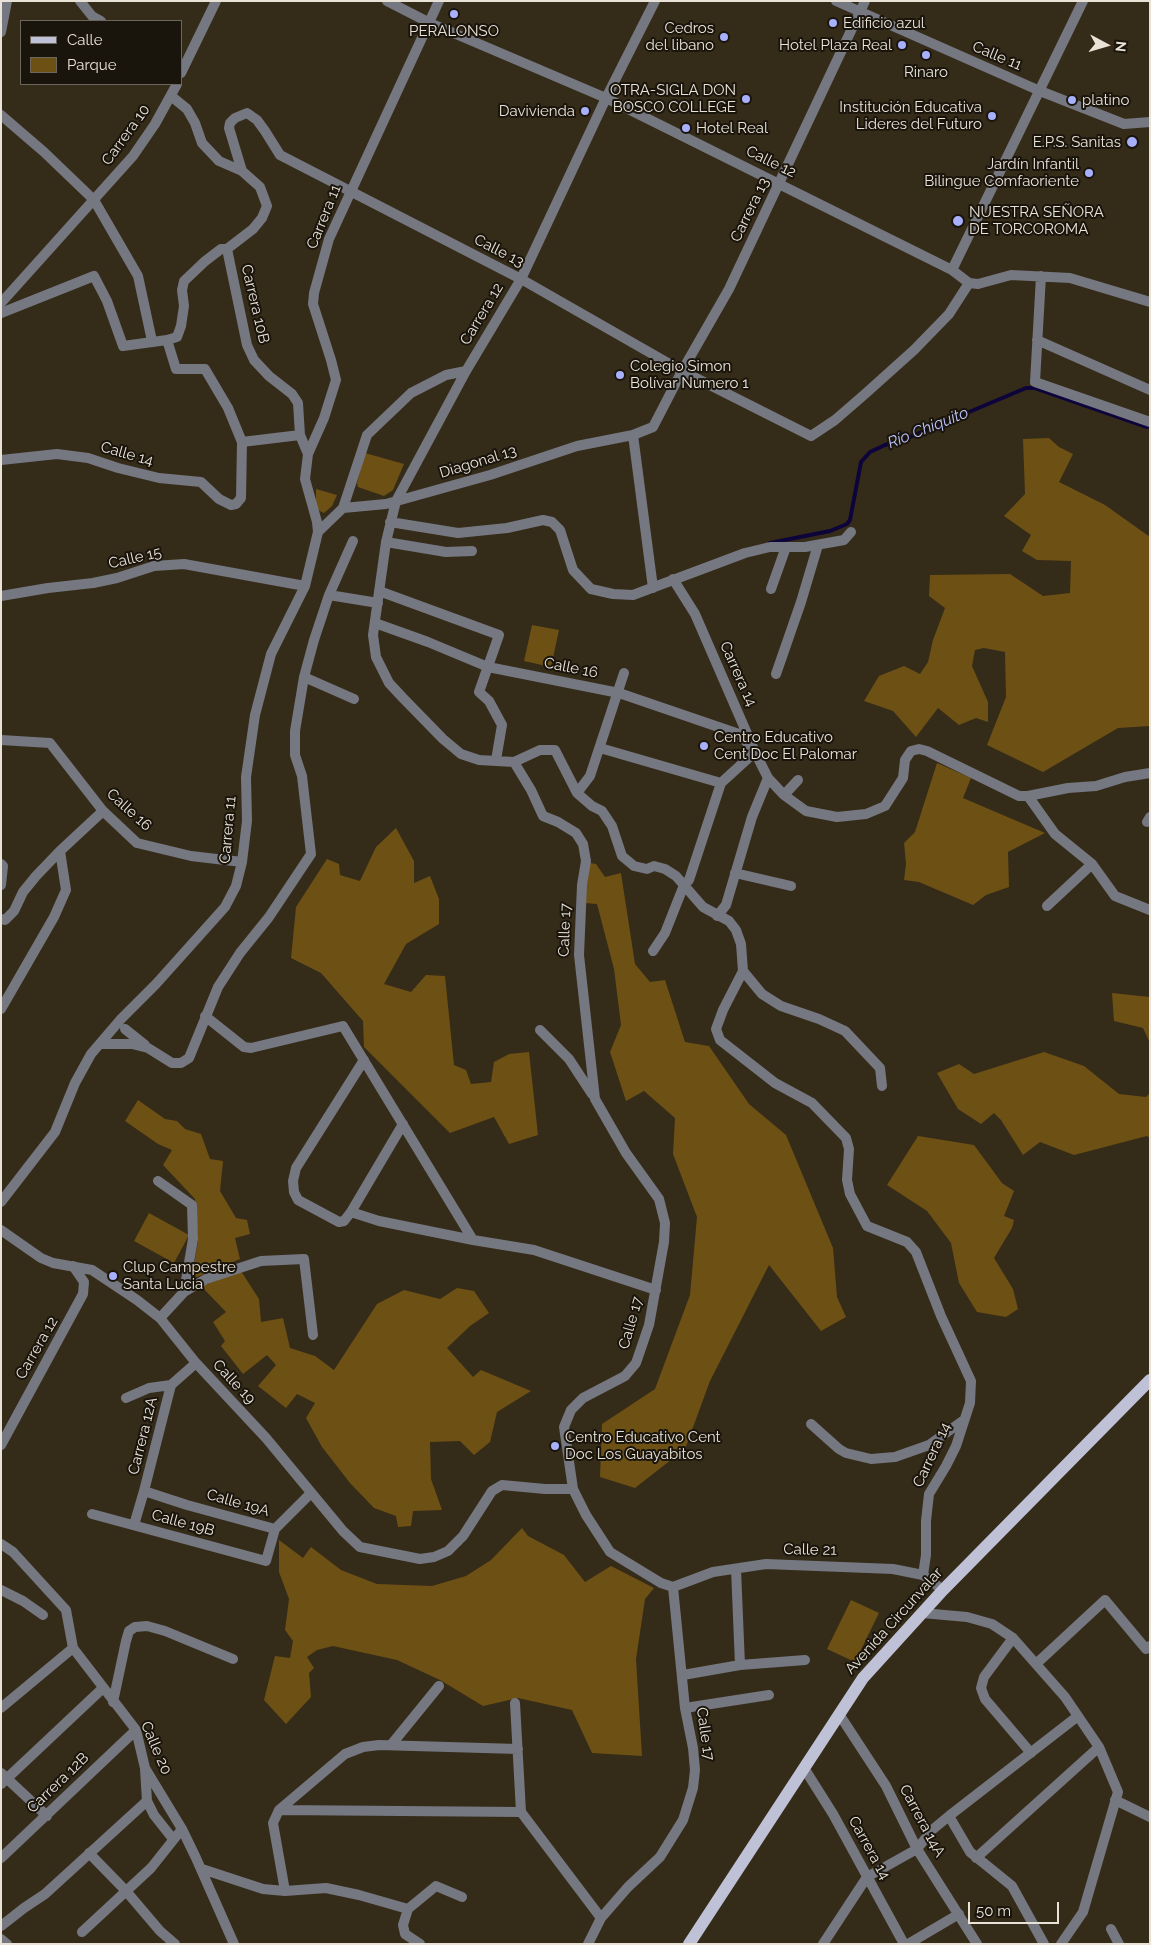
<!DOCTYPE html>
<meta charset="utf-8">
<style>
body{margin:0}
#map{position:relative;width:1151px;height:1945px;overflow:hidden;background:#352b19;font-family:Raleway,sans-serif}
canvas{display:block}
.frame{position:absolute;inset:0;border:2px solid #e9e2d7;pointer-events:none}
.legend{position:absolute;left:20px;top:20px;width:162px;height:65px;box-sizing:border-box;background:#19140c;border:1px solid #6c665d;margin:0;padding:6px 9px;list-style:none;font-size:15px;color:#e9e2d7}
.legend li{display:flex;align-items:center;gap:10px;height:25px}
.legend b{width:25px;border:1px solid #6c665d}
.north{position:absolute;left:1081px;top:20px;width:50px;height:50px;-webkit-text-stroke:4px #19140c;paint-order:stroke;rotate:96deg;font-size:14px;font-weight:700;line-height:20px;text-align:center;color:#e9e2d7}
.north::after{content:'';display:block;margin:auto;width:18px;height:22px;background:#e9e2d7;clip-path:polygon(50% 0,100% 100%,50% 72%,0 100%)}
.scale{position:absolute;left:968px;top:1902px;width:91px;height:22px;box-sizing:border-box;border:2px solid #e9e2d7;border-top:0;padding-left:6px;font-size:15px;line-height:18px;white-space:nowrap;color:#e9e2d7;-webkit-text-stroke:4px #19140c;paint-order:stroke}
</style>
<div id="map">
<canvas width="1151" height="1945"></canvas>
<div class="frame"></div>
<ul class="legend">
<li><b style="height:6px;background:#bfc2d6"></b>Calle</li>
<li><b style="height:14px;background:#6d5014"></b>Parque</li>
</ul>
<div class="north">N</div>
<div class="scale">50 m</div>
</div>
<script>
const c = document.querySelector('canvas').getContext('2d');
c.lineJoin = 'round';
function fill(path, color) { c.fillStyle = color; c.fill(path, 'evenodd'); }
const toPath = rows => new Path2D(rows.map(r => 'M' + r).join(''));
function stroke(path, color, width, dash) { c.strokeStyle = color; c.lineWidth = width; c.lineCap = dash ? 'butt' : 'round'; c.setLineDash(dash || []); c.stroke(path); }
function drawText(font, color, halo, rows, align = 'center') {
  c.font = font + ' Raleway,sans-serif'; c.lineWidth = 4; c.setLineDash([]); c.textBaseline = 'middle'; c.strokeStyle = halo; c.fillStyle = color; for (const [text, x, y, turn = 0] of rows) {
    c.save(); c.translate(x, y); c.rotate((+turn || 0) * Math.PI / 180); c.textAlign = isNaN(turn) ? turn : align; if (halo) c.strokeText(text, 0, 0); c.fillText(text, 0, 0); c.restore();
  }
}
fill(toPath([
 [1049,438,1059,447,1073,454,1059,482,1105,505,1150,537,1150,726,1118,728,1043,772,987,745,1006,697,1005,652,984,648,975,650,972,666,988,702,988,722,976,718,959,725,938,708,916,737,893,711,864,701,879,676,904,666,920,674,928,662,933,640,945,608,929,596,930,575,1010,574,1043,596,1070,593,1071,561,1037,560,1022,551,1031,535,1004,516,1025,494,1023,439],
 [365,453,404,464,393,490,384,496,358,487,357,483],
 [316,489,337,495,332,506,324,513,316,509],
 [532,625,559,630,551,667,524,661],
 [937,763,971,778,963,798,1045,833,1008,852,1009,887,986,895,973,905,919,882,904,880,906,864,904,843,915,832],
 [396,828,414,861,414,883,430,876,439,899,439,924,406,944,384,984,411,992,426,975,445,976,454,1065,466,1070,471,1084,491,1082,494,1062,509,1054,529,1052,538,1135,509,1144,494,1117,450,1133,364,1047,363,1021,321,973,291,958,296,907,327,859,339,864,340,875,360,881,376,847],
 [590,863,596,864,605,877,621,873,635,964,650,982,665,980,685,1042,709,1046,749,1104,786,1135,833,1248,837,1297,846,1317,821,1331,769,1265,710,1381,685,1449,635,1488,600,1477,602,1424,655,1389,690,1295,697,1217,673,1154,675,1118,644,1091,626,1101,610,1052,621,1025,614,969,597,904,584,903],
 [1112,993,1150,997,1150,1043,1143,1028,1114,1021],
 [1044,1052,1084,1066,1119,1094,1146,1097,1150,1093,1150,1138,1147,1136,1074,1155,1040,1142,1023,1155,1001,1120,994,1113,981,1124,958,1109,937,1073,959,1064,974,1074],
 [138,1100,165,1119,177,1121,185,1129,201,1134,210,1159,223,1161,220,1191,236,1218,247,1220,250,1234,235,1238,240,1259,197,1277,192,1277,198,1241,195,1199,163,1165,172,1150,158,1144,125,1121],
 [918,1136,974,1145,1002,1183,1014,1191,1004,1216,1014,1220,1012,1228,994,1258,1013,1289,1018,1309,1006,1317,977,1312,959,1283,951,1243,927,1211,887,1185],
 [149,1213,189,1235,174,1263,134,1241],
 [241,1271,259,1299,261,1322,283,1318,290,1348,315,1356,334,1370,377,1304,404,1290,440,1299,457,1288,474,1291,489,1313,470,1326,447,1348,473,1377,481,1370,531,1391,497,1412,490,1442,474,1455,460,1441,430,1442,431,1479,442,1510,413,1511,411,1526,398,1527,396,1516,374,1508,350,1483,322,1447,306,1418,315,1403,297,1394,286,1408,258,1386,276,1365,267,1355,243,1374,221,1346,225,1341,213,1322,226,1312,201,1286],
 [522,1528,528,1536,564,1555,585,1582,611,1566,654,1588,645,1599,636,1659,642,1756,592,1753,572,1710,518,1698,483,1706,440,1680,397,1660,333,1646,317,1650,307,1657,314,1668,309,1673,311,1697,286,1724,264,1700,275,1656,290,1658,293,1641,285,1630,289,1599,279,1572,279,1540,303,1558,311,1547,341,1570,377,1584,432,1586,466,1576,491,1560],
 [851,1600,879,1613,855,1662,827,1649]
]), '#6d5014');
stroke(toPath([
 [770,543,830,531,847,524,850,520,861,462,870,452,885,445,905,439,1026,388,1035,388,1147,427,1150,426]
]), '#0e043c', 4);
stroke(toPath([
 [80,1,92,16,101,21],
 [387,1,430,23,606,98,952,270,969,283,978,284,1011,275,1070,278,1150,302],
 [655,1,606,98,521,279,466,371,396,501,386,542,373,635,376,657,389,683,403,698,443,739,461,754,479,760,514,762,540,750,555,750,577,793,592,806,602,811,612,826,622,856,634,866,647,869,654,866,665,869,676,876,703,907,729,921,736,930,741,944,743,971,723,1010,716,1029,720,1040,775,1083,812,1103,846,1138,849,1149,847,1180,850,1194,867,1226,907,1242,916,1252,941,1316,971,1381,970,1403,956,1446,946,1466,929,1494,926,1521,926,1555,923,1575],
 [836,1,1040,91,1124,124,1150,122],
 [1,32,7,1],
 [1,115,44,152,94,200,138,276,152,341],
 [242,171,229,128,230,123,235,118,247,113,257,120,265,131,280,155,521,279,682,371,811,436,835,420,865,394,914,350,949,314,969,283],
 [952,270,1083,1],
 [1041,276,1035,382,1150,422],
 [1,313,94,276,107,301,123,346,167,340,177,337,181,326,184,306,182,290,184,281,204,262,221,249,227,249,253,229,262,218,267,206,260,187,242,171,219,161,202,143,195,123,187,109,171,96],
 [1037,340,1150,390],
 [633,435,653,588],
 [242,442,300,435],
 [308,454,324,418,336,380,331,360,313,304,314,293,329,239,439,1],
 [1,460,57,454,88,458,118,468,159,478,201,482,219,499,231,505,236,504,241,498,242,442,228,408,205,369,176,369,167,340],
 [343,508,367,435,411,393,446,375,466,371],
 [390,522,458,533,507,528,543,520,552,522,560,530,573,570,591,589,613,594,633,595,745,553,770,547,805,547,844,540,851,532],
 [318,532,343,508,386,504,490,475,577,446,633,435,653,427,682,371,729,289,865,1],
 [386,542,446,552,472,551],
 [673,579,695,614,755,752,768,778,784,795,806,811,837,817,866,814,885,806,903,778,905,760,911,751,919,749,927,751,1019,796,1028,796,1068,788,1096,786,1125,777,1150,773],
 [771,589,786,547],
 [379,591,499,635,479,692,489,701,502,725,496,760],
 [329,595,378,603],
 [1,596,48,588,93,583,117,578,154,566,184,564,305,586],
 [375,623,428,642,488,667,619,693,739,734,749,745],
 [776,674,801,602,818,545],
 [304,677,354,699],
 [1,740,50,743,103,811,137,843,191,856,242,862],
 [600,748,721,783],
 [514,762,531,790,543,816,558,822,576,833,583,844,586,861,582,885,579,955,595,1099,626,1153,659,1199,665,1223,664,1242,649,1325,636,1363,625,1376,583,1398,571,1410,564,1427,573,1489,586,1515,610,1552,661,1583,673,1587,685,1708,693,1748,695,1770,693,1788,683,1820,660,1857,628,1887,601,1918,588,1944],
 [577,793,590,776,624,673],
 [784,795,798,780],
 [1028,796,1055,834,1092,864,1115,896,1150,910],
 [1147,822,1150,817],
 [1,864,3,866,1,885],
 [735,873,791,886],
 [1047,906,1092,864],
 [717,916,726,905,752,817,768,778],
 [1,919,5,920,14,911,23,892,36,876,60,851,103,811],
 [653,951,665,933,684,885,689,880,721,783,755,752],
 [743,971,762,994,781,1006,819,1019,845,1031,880,1068,882,1086],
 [1,1009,54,917,66,890,60,851],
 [205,1016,244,1047,251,1048,343,1026,473,1240],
 [125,1029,145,1045],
 [540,1030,569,1059,592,1094],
 [100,1044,132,1044,148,1048,172,1063,181,1063,189,1058,218,987,240,953,269,917,311,854,302,776,295,755,295,731,304,677,314,640,329,595,353,541],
 [364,1060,296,1168,293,1181,294,1192,298,1200,339,1222,344,1221,351,1212,403,1124],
 [158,1181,192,1205,193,1239,184,1292],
 [1,1202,55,1132,75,1083,91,1054,121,1019,156,984,225,907,236,886,242,862,247,821,246,777,255,715,271,654,305,586,318,532,317,522,305,479,308,454,300,435,298,403,292,394,269,376,254,360,247,345,227,249],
 [351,1212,379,1221,473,1240,534,1250,656,1290],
 [1,1230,41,1258,53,1263,92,1270,137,1300,160,1318,196,1363,266,1438,343,1531,360,1547,420,1559,434,1557,448,1551,463,1536,492,1491,502,1485,545,1489,573,1489],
 [160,1318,184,1292,206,1279,261,1261,304,1259,313,1335],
 [126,1398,149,1388,171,1385],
 [811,1424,839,1449,846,1453,871,1459,895,1457,929,1445,964,1420],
 [1,1445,83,1294,84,1282,73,1266],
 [144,1491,187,1505,275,1529],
 [92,1514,266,1561,275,1529,311,1493],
 [134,1525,144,1491,171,1385,196,1363],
 [1,1544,13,1552,66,1610,73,1648,136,1730,145,1768,182,1829,151,1868,82,1932],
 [736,1569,740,1665],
 [673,1587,713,1572,766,1564,893,1569,923,1575,943,1590],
 [1,1590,23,1601,43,1615],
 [922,1613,967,1617,992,1624,1013,1638,1065,1697,1099,1747,1118,1792,1083,1912,1061,1944],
 [1013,1638,984,1677,981,1688,985,1699,1031,1753],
 [1036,1664,1105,1600,1146,1649,1150,1646],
 [683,1675,740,1665,805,1660],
 [113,1702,126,1641,129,1631,135,1627,147,1626,165,1631,233,1659],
 [515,1703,521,1812],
 [1,1708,73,1648],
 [685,1708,769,1695],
 [839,1714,886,1786,917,1849,977,1944],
 [391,1745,439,1686],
 [804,1768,833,1814,904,1944],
 [145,1769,147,1801,154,1815,173,1839],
 [1,1773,47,1816],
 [1,1784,103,1688],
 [1115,1800,1150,1817],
 [279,1810,521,1812],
 [521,1812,601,1918],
 [949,1816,970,1852,1012,1886,1044,1944],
 [182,1829,196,1858,234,1944],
 [89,1853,126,1891,160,1931,175,1944],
 [1,1858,136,1730],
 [976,1858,1099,1747],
 [202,1869,263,1889,285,1891,326,1888,359,1895,408,1909],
 [285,1891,273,1823,279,1810,345,1754,363,1747,379,1745,518,1749],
 [1,1926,24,1908,45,1894,147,1801],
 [1111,1929,1119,1944],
 [1,1939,7,1944],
 [420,1944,405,1934,403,1925,408,1909,436,1886,462,1897],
 [823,1944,867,1877,917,1849,932,1830,949,1816,1078,1716],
 [908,1944,959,1914]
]), '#757781', 10);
stroke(toPath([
 [181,73,216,1],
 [1,303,133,156,155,124,177,84]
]), '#757781', 10);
stroke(toPath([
 [689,1944,863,1678,943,1590,1150,1380]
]), '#bfc2d6', 12);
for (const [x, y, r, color] of [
 [454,14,5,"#a8b0fc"],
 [833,23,5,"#a8b0fc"],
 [724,37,5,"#a8b0fc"],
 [902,45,5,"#a8b0fc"],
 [926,55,5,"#a8b0fc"],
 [746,99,5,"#a8b0fc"],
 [1072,100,5,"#a8b0fc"],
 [585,111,5,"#a8b0fc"],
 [992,116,5,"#a8b0fc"],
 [686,128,5,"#a8b0fc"],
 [1132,142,6,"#a8b0fc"],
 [1089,173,5,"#a8b0fc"],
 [958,221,6,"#a8b0fc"],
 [620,375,5,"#a8b0fc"],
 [704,746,5,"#a8b0fc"],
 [113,1276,5,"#a8b0fc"],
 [555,1446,5,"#a8b0fc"]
]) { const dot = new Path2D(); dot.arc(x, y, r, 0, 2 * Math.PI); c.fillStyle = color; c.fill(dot); stroke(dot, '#19140c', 2); }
drawText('15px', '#e9e2d7', '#19140c', [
 ["Edificio azul",843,23],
 ["Cedros",714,28,"right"],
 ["del libano",714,45,"right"],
 ["PERALONSO",454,31,"center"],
 ["Hotel Plaza Real",892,45,"right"],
 ["Rinaro",926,72,"center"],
 ["OTRA-SIGLA DON",736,90,"right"],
 ["BOSCO COLLEGE",736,107,"right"],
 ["platino",1082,100],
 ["Institución Educativa",982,107,"right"],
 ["Lideres del Futuro",982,124,"right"],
 ["Davivienda",575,111,"right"],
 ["Hotel Real",696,128],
 ["E.P.S. Sanitas",1121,142,"right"],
 ["Jardín Infantil",1079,164,"right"],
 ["Bilingue Comfaoriente",1079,181,"right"],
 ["NUESTRA SEÑORA",969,212],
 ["DE TORCOROMA",969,229],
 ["Colegio Simon",630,366],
 ["Bolívar Numero 1",630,383],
 ["Centro Educativo",714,737],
 ["Cent Doc El Palomar",714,754],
 ["Clup Campestre",123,1267],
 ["Santa Lucia",123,1284],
 ["Centro Educativo Cent",565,1437],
 ["Doc Los Guayabitos",565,1454]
], 'left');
drawText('15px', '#e9e2d7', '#19140c', [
 ["Calle 11",997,56,23],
 ["Carrera 10",126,135,-54],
 ["Calle 12",771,162,26],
 ["Carrera 13",750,210,-64],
 ["Carrera 11",324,217,-68],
 ["Calle 13",499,251,27],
 ["Carrera 10B",255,304,77],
 ["Carrera 12",482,314,-59],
 ["Calle 14",127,454,16],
 ["Diagonal 13",478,462,-17],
 ["Calle 15",135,558,-13],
 ["Calle 16",571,668,11],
 ["Carrera 14",738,674,66],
 ["Calle 16",129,810,42],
 ["Carrera 11",228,830,-85],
 ["Calle 17",565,930,-88],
 ["Calle 17",631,1323,-74],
 ["Carrera 12",37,1348,-60],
 ["Calle 19",234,1382,47],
 ["Carrera 12A",143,1436,-76],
 ["Carrera 14",932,1455,-65],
 ["Calle 19A",238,1503,16],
 ["Calle 19B",183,1523,15],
 ["Calle 21",810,1550,1],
 ["Avenida Circunvalar",894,1621,-48],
 ["Calle 17",705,1734,82],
 ["Calle 20",156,1748,67],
 ["Carrera 12B",58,1783,-44],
 ["Carrera 14A",922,1821,62],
 ["Carrera 14",869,1848,61]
]);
drawText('italic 16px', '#bfc6fd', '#19140c', [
 ["Río Chiquito",928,428,-22]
]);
</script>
